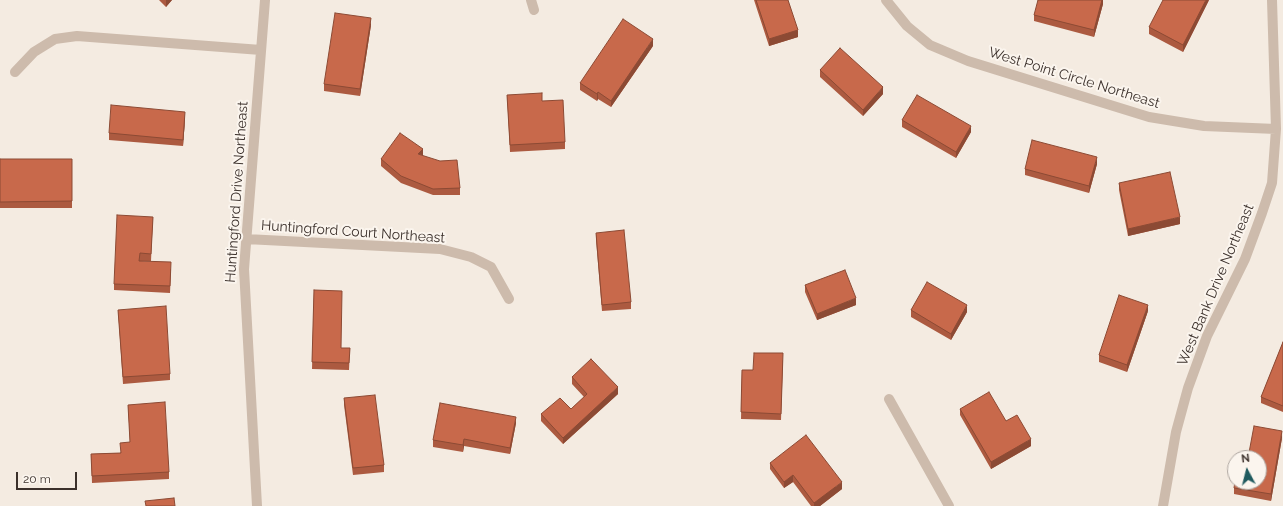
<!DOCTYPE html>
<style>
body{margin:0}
#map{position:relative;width:1283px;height:506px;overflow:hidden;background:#f4ebe1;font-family:Raleway,sans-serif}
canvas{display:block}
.north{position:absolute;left:1227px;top:450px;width:40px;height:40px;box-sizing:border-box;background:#fbf5ee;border:1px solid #aea6a0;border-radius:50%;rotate:353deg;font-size:11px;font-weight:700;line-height:16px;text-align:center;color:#3b302b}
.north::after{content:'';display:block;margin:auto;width:14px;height:18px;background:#1f5a5e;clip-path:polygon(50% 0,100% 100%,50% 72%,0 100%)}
.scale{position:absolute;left:16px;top:472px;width:61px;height:18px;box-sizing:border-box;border:2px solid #3b302b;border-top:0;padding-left:5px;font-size:12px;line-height:14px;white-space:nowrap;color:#3b302b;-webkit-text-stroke:3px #fbf5ee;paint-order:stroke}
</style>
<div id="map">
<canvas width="1283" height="506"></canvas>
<div class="north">N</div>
<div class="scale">20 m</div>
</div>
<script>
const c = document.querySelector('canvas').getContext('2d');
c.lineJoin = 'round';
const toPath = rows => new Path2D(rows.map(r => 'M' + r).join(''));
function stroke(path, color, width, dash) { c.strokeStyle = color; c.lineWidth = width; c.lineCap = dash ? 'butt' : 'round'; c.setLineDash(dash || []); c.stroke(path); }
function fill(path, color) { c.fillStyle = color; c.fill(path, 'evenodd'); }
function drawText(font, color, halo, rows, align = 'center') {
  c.font = font + ' Raleway,sans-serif'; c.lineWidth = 4; c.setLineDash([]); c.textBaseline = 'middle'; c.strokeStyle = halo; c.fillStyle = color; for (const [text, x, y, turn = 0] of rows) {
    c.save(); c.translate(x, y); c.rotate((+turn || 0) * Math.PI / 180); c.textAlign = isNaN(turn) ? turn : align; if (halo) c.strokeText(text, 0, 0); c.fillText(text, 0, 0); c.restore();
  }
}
stroke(toPath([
 [531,0,534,10],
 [886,0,907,26,930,45,968,61,1149,117,1204,126,1276,129],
 [15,72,34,52,55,39,77,36,261,50],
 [246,239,440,249,471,257,491,267,509,299],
 [889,399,949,506],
 [257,506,244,269,265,0],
 [1163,506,1176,432,1188,388,1207,336,1245,259,1262,213,1272,183,1276,129,1272,0]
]), '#cdbbac', 10);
fill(toPath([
 [159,0,172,0,166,7],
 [754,0,788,0,798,37,769,46],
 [1103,0,1103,4,1094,37,1034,21,1034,15],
 [1209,0,1183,52,1149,34,1149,27],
 [371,25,360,96,324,91,324,84],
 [653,46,611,107,598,99,597,101,580,90,580,83],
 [820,70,883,94,863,116,820,77],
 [507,95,542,101,565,142,565,149,510,152],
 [185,119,183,146,109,140,109,133],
 [902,120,971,132,956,158,902,127],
 [423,156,460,188,460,195,433,195,401,183,381,166,381,159],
 [0,159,72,159,72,208,0,208],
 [1097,164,1089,193,1025,175,1025,169],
 [1119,183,1180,224,1128,236,1119,190],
 [153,217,151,261,140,261,171,269,170,293,114,290,114,284],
 [596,233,631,302,631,309,602,311,596,240],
 [805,285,856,305,817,320,805,292],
 [314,290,341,348,350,348,349,370,312,369],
 [118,310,170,374,170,380,123,384],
 [911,310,967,312,951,340,911,317],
 [1148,311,1127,372,1099,362,1099,355],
 [1283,342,1283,412,1261,403,1261,397],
 [783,360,781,420,741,419,742,370,753,370],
 [572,377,618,394,563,444,541,421,541,414,571,409,584,397,572,384],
 [344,398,384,465,384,472,353,475,344,405],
 [128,405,169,472,169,479,92,483,91,454,120,453,130,442],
 [960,409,1006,421,1031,446,991,469,960,415],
 [516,423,510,454,464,446,463,452,433,447,433,440],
 [1282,438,1271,501,1234,494,1234,488],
 [770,463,842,489,820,506,811,506,793,482,784,488,770,469]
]), '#ac5a40');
fill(toPath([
 [166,0,172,0,166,7],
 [1102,0,1103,0,1103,4,1094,37,1094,30],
 [1206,0,1209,0,1183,52,1183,45],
 [371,18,371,25,360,96,360,89],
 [798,30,798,37,769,46,769,39],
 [653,39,653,46,611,107,611,101],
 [883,87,883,94,863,116,863,110],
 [598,92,598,99,597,101,597,94],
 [185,112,185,119,183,146,183,140],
 [971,126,971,132,956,158,956,152],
 [423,149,423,156,418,154],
 [1097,157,1097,164,1089,193,1089,186],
 [1180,217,1180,224,1128,236,1128,229],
 [856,298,856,305,817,320,817,314],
 [967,305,967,312,951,340,951,334],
 [1148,305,1148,311,1127,372,1127,365],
 [618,387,618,394,563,444,563,438],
 [516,417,516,423,510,454,510,448],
 [1282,431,1282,438,1271,501,1271,494],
 [464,439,464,446,463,452,463,445],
 [1031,439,1031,446,991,469,991,462],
 [793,475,793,482,784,488,784,482],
 [842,482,842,489,820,506,814,506,814,503]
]), '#8c4a34');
const building = toPath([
 [756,0,788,0,798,30,769,39,756,0],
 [1038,0,1102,0,1094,30,1034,15,1038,0],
 [1163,0,1206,0,1183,45,1149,27,1163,0],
 [335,13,371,18,360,89,324,84,335,13],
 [623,19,653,39,611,101,598,92,597,94,580,83,623,19],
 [840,48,883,87,863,110,820,70,840,48],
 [542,93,542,101,563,100,565,142,510,145,507,95,542,93],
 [917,95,971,126,956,152,902,120,917,95],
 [111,105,185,112,183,140,109,133,111,105],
 [400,133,423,149,418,154,440,161,457,160,460,188,433,189,401,176,381,159,400,133],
 [1032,140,1097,157,1089,186,1025,169,1032,140],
 [0,159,72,159,72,201,0,202,0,159],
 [1170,172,1180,217,1128,229,1119,183,1170,172],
 [117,215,153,217,151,254,140,253,139,261,171,262,170,286,114,284,117,215],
 [624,230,631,302,602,305,596,233,624,230],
 [845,270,856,298,817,314,805,285,845,270],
 [927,282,967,305,951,334,911,310,927,282],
 [314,290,342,291,341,348,350,348,349,363,312,362,314,290],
 [1119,295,1148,305,1127,365,1099,355,1119,295],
 [166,306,170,374,123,377,118,310,166,306],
 [1283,342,1283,406,1261,397,1283,342],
 [754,353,783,353,781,414,741,412,742,370,753,370,754,353],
 [591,359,618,387,563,438,541,414,560,398,571,409,587,394,572,377,591,359],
 [989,392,1006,421,1017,415,1031,439,991,462,960,409,989,392],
 [375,395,384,465,353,468,344,398,375,395],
 [165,402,169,472,92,476,91,454,121,453,120,443,130,442,128,405,165,402],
 [440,403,516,417,510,448,464,439,463,445,433,440,440,403],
 [1254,426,1282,431,1271,494,1234,488,1235,481,1235,482,1259,482,1259,458,1248,458,1254,426],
 [806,435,842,482,814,503,793,475,784,482,770,463,806,435],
 [174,498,175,506,146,506,145,501,174,498]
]);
fill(building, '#c8694b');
stroke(building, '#8c4a34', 1);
drawText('14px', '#3b302b', '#fbf5ee', [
 ["West Point Circle Northeast",1074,78,17],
 ["Huntingford Drive Northeast",237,192,-86],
 ["Huntingford Court Northeast",353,232,4],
 ["West Bank Drive Northeast",1216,285,-67]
]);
</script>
